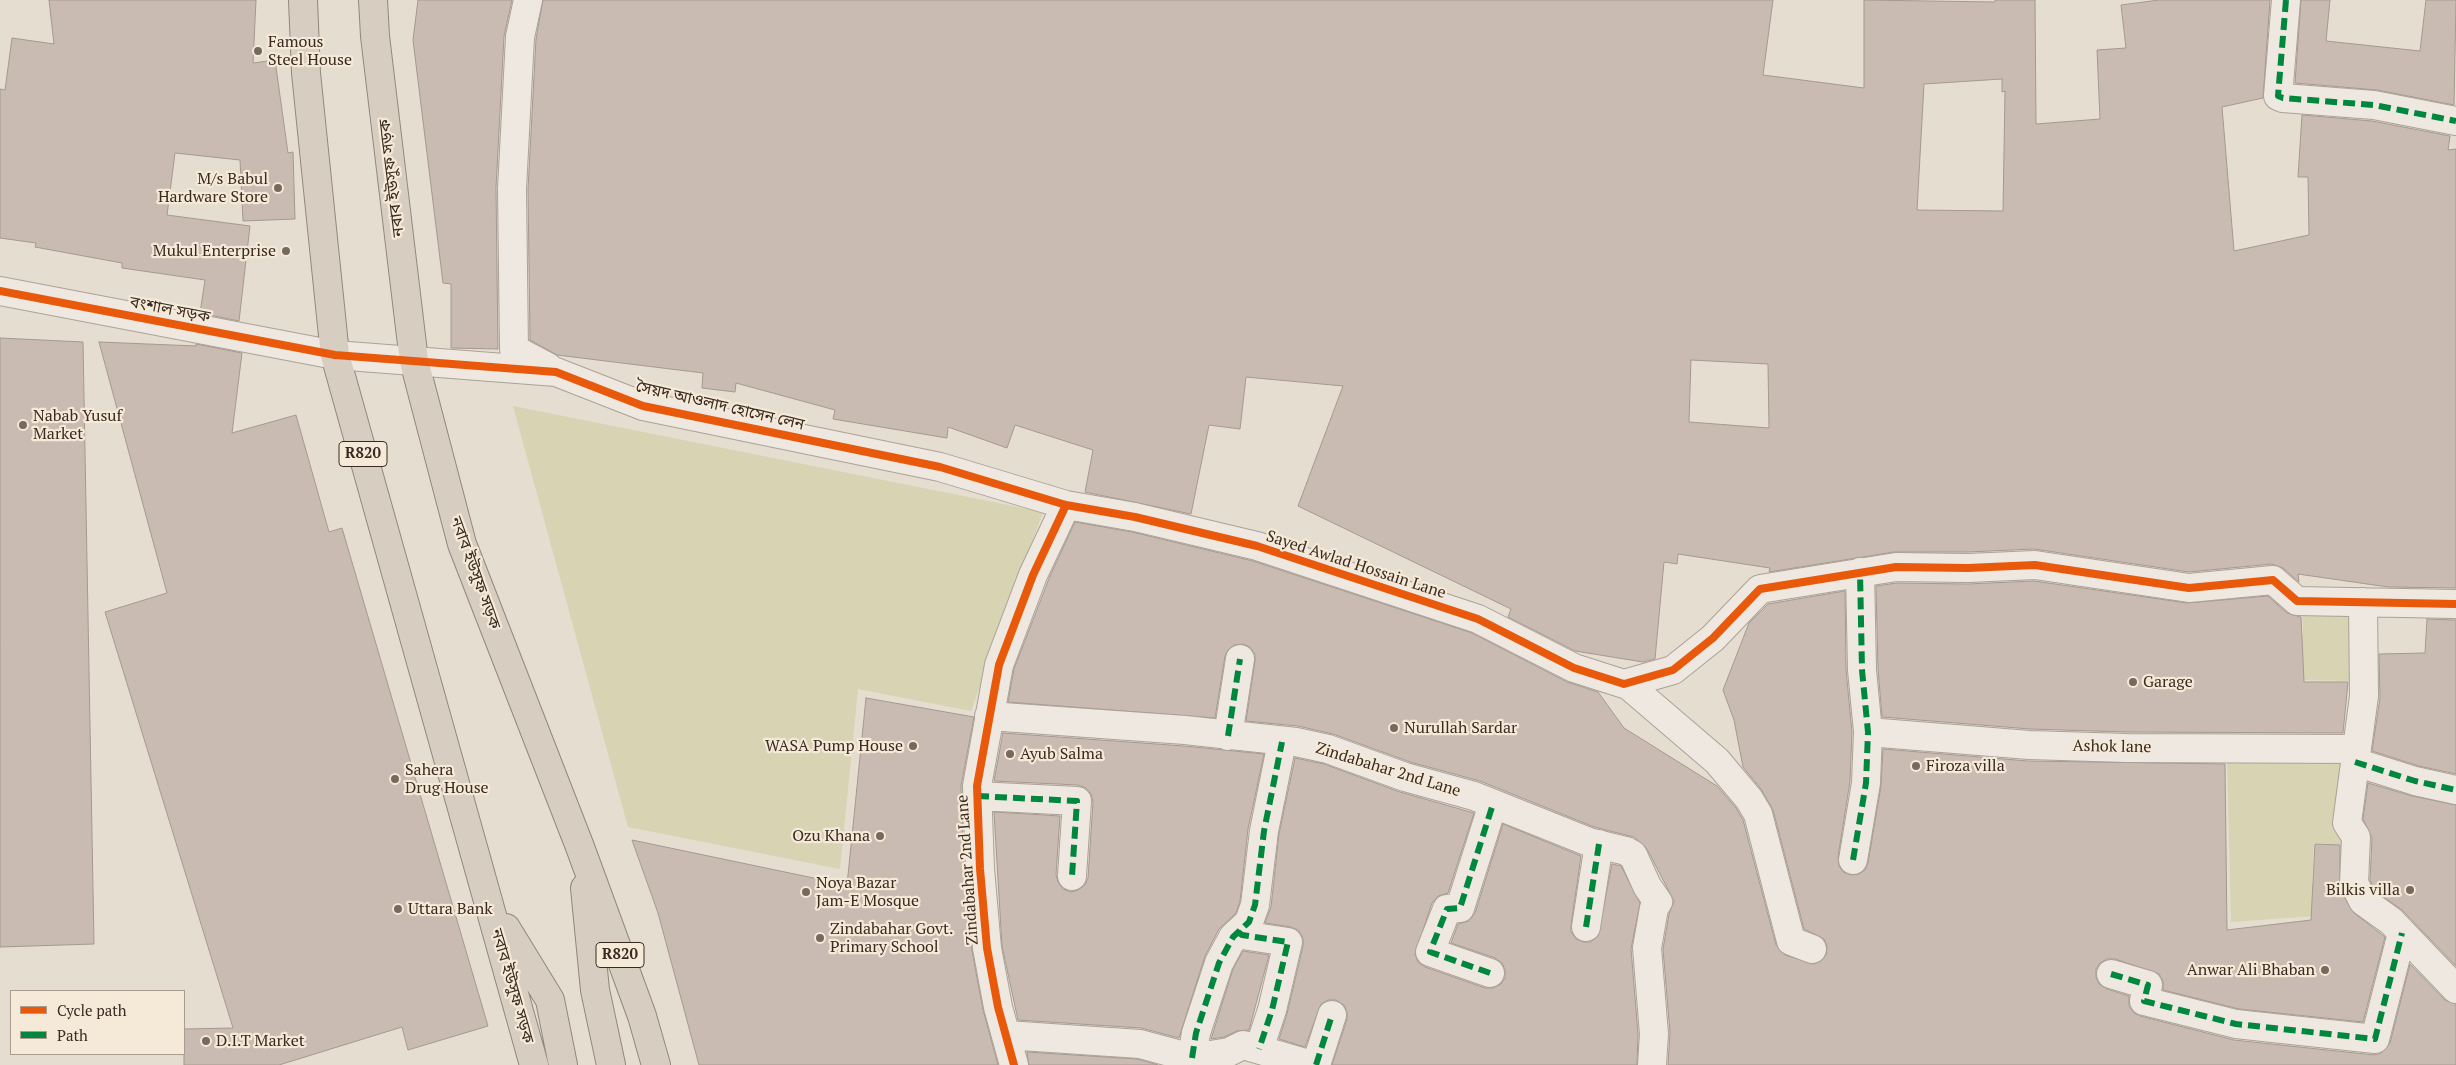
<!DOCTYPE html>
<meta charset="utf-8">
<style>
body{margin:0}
#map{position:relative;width:2456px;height:1065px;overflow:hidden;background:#e5ddd0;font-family:"PT Serif",serif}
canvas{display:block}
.legend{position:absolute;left:10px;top:990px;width:175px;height:65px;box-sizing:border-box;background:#f5e9d8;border:1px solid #aa9d8f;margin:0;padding:6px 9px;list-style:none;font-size:15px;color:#3a2a21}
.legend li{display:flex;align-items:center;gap:10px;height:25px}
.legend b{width:25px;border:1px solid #aa9d8f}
</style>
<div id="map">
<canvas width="2456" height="1065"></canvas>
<ul class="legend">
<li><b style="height:6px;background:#e8590c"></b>Cycle path</li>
<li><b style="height:6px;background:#00873e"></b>Path</li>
</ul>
</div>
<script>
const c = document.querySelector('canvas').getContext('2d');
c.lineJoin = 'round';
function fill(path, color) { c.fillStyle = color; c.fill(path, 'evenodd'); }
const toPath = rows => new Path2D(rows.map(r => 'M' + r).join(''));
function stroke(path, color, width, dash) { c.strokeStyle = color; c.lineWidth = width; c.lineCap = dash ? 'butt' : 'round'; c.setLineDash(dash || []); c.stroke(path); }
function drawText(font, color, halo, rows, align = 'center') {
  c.font = font + ' "PT Serif","Noto Sans Bengali",serif'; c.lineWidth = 4.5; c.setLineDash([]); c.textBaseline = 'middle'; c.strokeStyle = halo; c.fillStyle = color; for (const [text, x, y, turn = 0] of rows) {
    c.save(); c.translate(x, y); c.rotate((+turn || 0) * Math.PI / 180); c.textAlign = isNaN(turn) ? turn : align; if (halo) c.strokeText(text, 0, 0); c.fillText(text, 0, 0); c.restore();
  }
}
fill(toPath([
 [513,406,1043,512,971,711,858,689,840,869,628,827],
 [2302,606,2352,606,2353,681,2300,680,2301,634,2303,634],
 [2227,755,2350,756,2351,845,2314,843,2312,884,2349,885,2372,912,2231,922]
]), '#d7d3b3');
const building = toPath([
 [49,0,256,0,253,63,275,60,288,153,293,152,295,219,243,221,240,160,175,153,167,215,250,226,239,321,200,313,205,280,122,268,122,263,35,247,36,243,0,238,0,89,5,90,12,38,54,44,49,0],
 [418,0,512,0,504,36,496,188,498,349,451,348,451,284,443,283,413,40,418,0],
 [543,0,1773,0,1763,75,1864,88,1864,0,1995,2,1995,0,2035,0,2036,124,2100,119,2097,50,2126,48,2121,5,2159,0,2270,0,2263,98,2222,107,2234,251,2309,235,2308,177,2298,177,2302,115,2372,121,2450,136,2448,150,2456,149,2456,588,2388,587,2298,574,2299,582,2283,568,2272,564,2189,572,2034,549,1968,552,1894,552,1769,572,1770,568,1678,554,1677,564,1664,562,1655,659,1643,662,1575,651,1508,617,1511,609,1298,506,1343,386,1246,377,1240,429,1209,425,1191,514,1085,492,1093,450,1015,425,1007,448,948,427,947,438,833,419,835,410,736,383,735,392,702,388,703,373,557,355,530,340,528,189,536,39,543,0],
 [2002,79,2002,92,2005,91,2003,211,1917,210,1924,84,2002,79],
 [1691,360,1768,364,1769,428,1689,422,1691,360],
 [2301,0,2330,0,2326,41,2420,51,2426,0,2456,0,2454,105,2377,90,2295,83,2301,0],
 [0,338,83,342,94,944,0,947,0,338],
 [99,342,196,346,196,344,242,353,232,433,296,415,329,532,342,528,488,1026,408,1050,402,1027,279,1065,184,1065,184,1029,233,1028,105,612,167,593,99,342],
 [1075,522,1132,532,1253,561,1472,633,1567,682,1598,692,1624,728,1717,786,1736,808,1743,820,1776,945,1785,955,1814,964,1821,961,1826,955,1827,946,1824,939,1804,929,1773,810,1761,789,1743,767,1734,720,1723,690,1749,623,1768,604,1845,591,1846,670,1852,732,1850,781,1838,857,1839,866,1843,872,1851,875,1859,874,1865,870,1868,863,1881,786,1883,749,2028,761,2225,764,2227,930,2311,920,2315,844,2340,845,2340,890,2354,913,2385,937,2363,1022,2239,1009,2163,990,2163,981,2159,974,2115,959,2107,959,2100,963,2096,969,2096,977,2099,984,2107,989,2129,996,2129,1006,2134,1013,2140,1016,2234,1040,2374,1055,2381,1053,2390,1043,2410,964,2445,1000,2456,1004,2456,1065,1668,1065,1670,1033,1663,949,1669,914,1674,901,1647,849,1634,837,1594,827,1480,781,1410,762,1333,734,1298,726,1246,721,1255,661,1255,654,1250,647,1243,644,1234,645,1228,650,1225,656,1215,718,1008,702,1014,669,1050,576,1075,522],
 [2034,581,2187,603,2268,596,2287,613,2301,617,2304,682,2348,682,2343,733,2126,732,2030,729,1882,717,1878,669,1876,586,1897,583,1968,584,2034,581],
 [2427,619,2456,620,2456,774,2419,766,2372,751,2380,698,2379,654,2425,653,2427,619],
 [866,698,974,717,961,786,964,870,972,951,983,1010,998,1065,699,1065,658,913,632,840,847,885,866,698],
 [1003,733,1184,746,1264,754,1248,829,1240,901,1236,913,1219,929,1205,956,1179,1038,1141,1028,1018,1020,1002,946,994,812,1060,816,1056,875,1058,882,1063,889,1071,892,1078,890,1085,885,1088,878,1093,802,1091,794,1086,788,1078,785,994,781,1003,733],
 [1295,758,1324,764,1400,792,1474,813,1448,893,1438,896,1432,903,1415,954,1418,962,1425,967,1485,988,1493,988,1501,984,1505,978,1505,970,1502,963,1495,958,1451,943,1458,924,1469,921,1475,913,1503,824,1581,856,1571,925,1571,932,1576,939,1583,942,1591,942,1598,936,1612,864,1621,866,1640,903,1631,949,1638,1034,1637,1065,1332,1065,1347,1019,1347,1012,1344,1005,1336,1000,1328,1000,1321,1004,1305,1047,1279,1039,1287,1014,1303,946,1303,938,1298,930,1291,927,1265,923,1271,907,1279,834,1295,758],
 [2368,783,2412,796,2456,805,2456,966,2402,910,2375,891,2370,880,2372,838,2363,819,2368,783],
 [1243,951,1269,955,1249,1030,1237,1031,1224,1037,1211,1039,1233,969,1243,951],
 [1027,1052,1137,1059,1158,1065,1029,1065,1027,1052]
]);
fill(building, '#c9bbb1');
stroke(building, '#a5998f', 1);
const minor = toPath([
 [528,0,520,37,512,189,514,349,548,367],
 [2286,0,2278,96,2283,98,2374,105,2456,121],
 [0,291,335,355,556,372,643,406,940,467,1066,505,1135,517,1257,546,1478,619,1574,668,1624,684,1673,670,1713,638,1760,589,1896,567,1968,568,2035,565,2189,588,2273,580,2297,601,2456,604],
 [2363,602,2364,696,2347,823,2356,837,2354,883,2363,901,2391,921,2456,989],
 [1627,684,1717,761,1749,799,1758,814,1791,941,1812,949],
 [989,716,1185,730,1296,742,1328,749,1405,777,1474,796,1589,842,1626,851,1633,855,1647,886,1658,902,1654,908,1647,948,1654,1034,1652,1065],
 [1868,732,2029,745,2126,748,2357,749],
 [1228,736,1240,659],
 [2355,762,2415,781,2456,790],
 [977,796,1077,801,1072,876],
 [1853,860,1866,783,1868,732,1862,670,1860,572],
 [1586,927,1599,844],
 [1238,932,1242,935,1288,942,1272,1010,1259,1049],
 [1490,973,1430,952,1447,909,1460,908,1493,804],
 [2111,974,2148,985,2144,1001,2236,1024,2375,1039,2402,933],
 [1006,1035,1140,1044,1192,1058,1229,1052,1243,1045,1312,1065],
 [1192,1058,1196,1033,1219,963,1233,937,1249,922,1255,905,1264,831,1282,742],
 [1014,1065,998,1007,987,948,980,869,977,786,999,665,1033,575,1066,505],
 [1316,1065,1332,1015]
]);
const highway = toPath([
 [303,0,306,73,335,355,534,1065],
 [373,0,375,36,414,361,462,544,580,847,642,1016,656,1065],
 [585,888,595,990,611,1065],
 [506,928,550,1000,563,1065]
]);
stroke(minor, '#aba298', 30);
stroke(highway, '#90887f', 30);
stroke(minor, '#eee8e1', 28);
stroke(highway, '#d8cdc1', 28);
stroke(toPath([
 [2286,0,2278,96,2283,98,2374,105,2456,121],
 [1228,736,1240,659],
 [2355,762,2415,781,2456,790],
 [977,796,1077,801,1072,876],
 [1853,860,1866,783,1868,732,1862,670,1860,572],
 [1586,927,1599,844],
 [1238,932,1242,935,1288,942,1272,1010,1259,1049],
 [1490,973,1430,952,1447,909,1460,908,1493,804],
 [2111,974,2148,985,2144,1001,2236,1024,2375,1039,2402,933],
 [1192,1058,1196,1033,1219,963,1233,937,1249,922,1255,905,1264,831,1282,742],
 [1316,1065,1332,1015]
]), '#00873e', 6, [12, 6]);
stroke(toPath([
 [0,291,335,355,556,372,643,406,940,467,1066,505,1135,517,1257,546,1478,619,1574,668,1624,684,1673,670,1713,638,1760,589,1896,567,1968,568,2035,565,2189,588,2273,580,2297,601,2456,604],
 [1014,1065,998,1007,987,948,980,869,977,786,999,665,1033,575,1066,505]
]), '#e8590c', 8);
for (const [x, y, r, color] of [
 [258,51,5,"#76695e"],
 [278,188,5,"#76695e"],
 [286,251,5,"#76695e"],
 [23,425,5,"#76695e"],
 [2133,682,5,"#76695e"],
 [1394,728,5,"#76695e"],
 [913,746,5,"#76695e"],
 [1010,754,5,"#76695e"],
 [1916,766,5,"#76695e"],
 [395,779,5,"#76695e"],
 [880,836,5,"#76695e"],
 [2410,890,5,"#76695e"],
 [806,892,5,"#76695e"],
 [398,909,5,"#76695e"],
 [820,938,5,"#76695e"],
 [2325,970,5,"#76695e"],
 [206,1041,5,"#76695e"]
]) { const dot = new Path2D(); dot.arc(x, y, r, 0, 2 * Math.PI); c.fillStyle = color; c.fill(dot); stroke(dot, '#f5e9d8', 2); }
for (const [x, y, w] of [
 [363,454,48],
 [620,955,48]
]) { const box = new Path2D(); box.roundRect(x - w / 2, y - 12.5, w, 25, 4); c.fillStyle = '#f5e9d8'; c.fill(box); stroke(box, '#3a2a21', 1); }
drawText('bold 15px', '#3a2a21', null, [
 ["R820",363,454],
 ["R820",620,955]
]);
drawText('16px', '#3a2a21', '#f5e9d8', [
 ["Famous",268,42],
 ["Steel House",268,60],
 ["M/s Babul",268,179,"right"],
 ["Hardware Store",268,197,"right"],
 ["Mukul Enterprise",276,251,"right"],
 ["Nabab Yusuf",33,416],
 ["Market",33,434],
 ["Garage",2143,682],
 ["Nurullah Sardar",1404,728],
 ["WASA Pump House",903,746,"right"],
 ["Ayub Salma",1020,754],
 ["Firoza villa",1926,766],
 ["Sahera",405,770],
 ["Drug House",405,788],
 ["Ozu Khana",870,836,"right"],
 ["Noya Bazar",816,883],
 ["Jam-E Mosque",816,901],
 ["Bilkis villa",2400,890,"right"],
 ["Uttara Bank",408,909],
 ["Zindabahar Govt.",830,929],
 ["Primary School",830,947],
 ["Anwar Ali Bhaban",2315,970,"right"],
 ["D.I.T Market",216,1041]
], 'left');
drawText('16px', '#3a2a21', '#f5e9d8', [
 ["নবাব ইউসুফ সড়ক",392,178,-97],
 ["বংশাল সড়ক",170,310,11],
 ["সৈয়দ আওলাদ হোসেন লেন",720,406,13],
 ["Sayed Awlad Hossain Lane",1356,565,18],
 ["নবাব ইউসুফ সড়ক",475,573,70],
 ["Ashok lane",2112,747,1],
 ["Zindabahar 2nd Lane",1388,770,17],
 ["Zindabahar 2nd Lane",968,870,-94],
 ["নবাব ইউসুফ সড়ক",512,986,74]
]);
</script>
